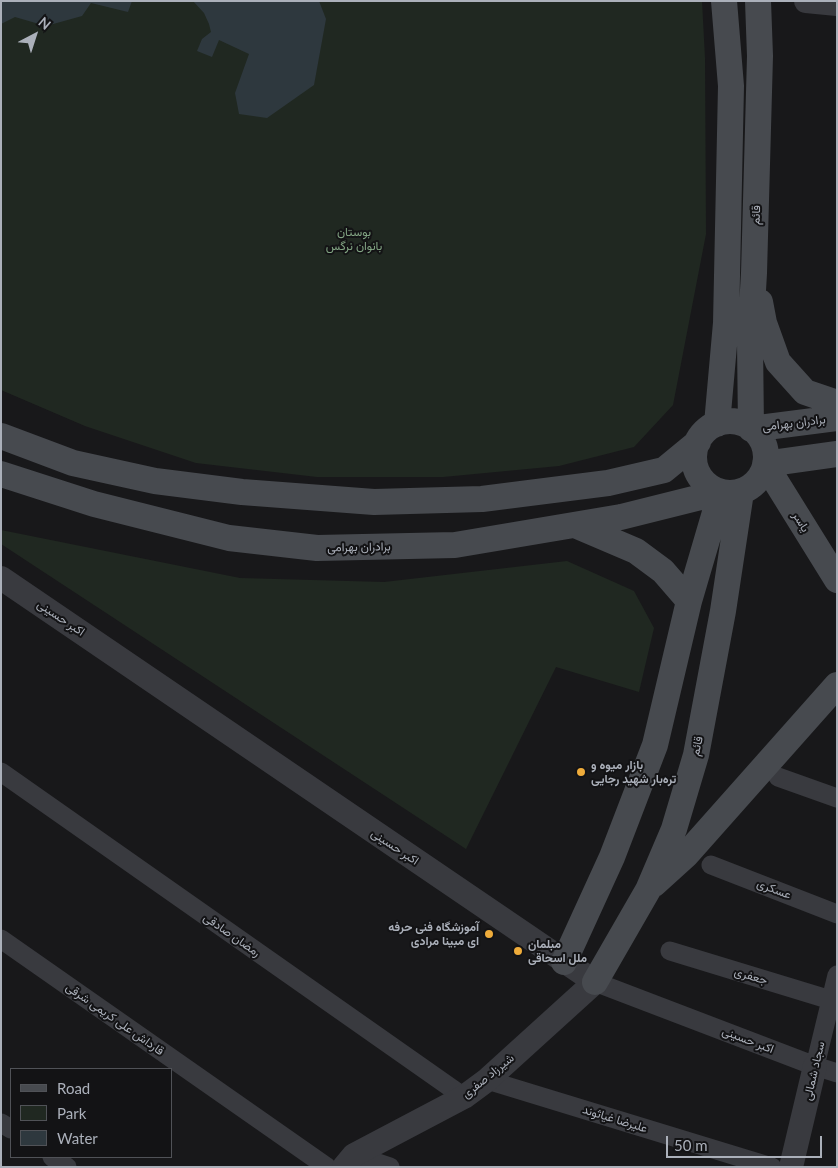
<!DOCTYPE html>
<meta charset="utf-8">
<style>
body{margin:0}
#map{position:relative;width:838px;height:1168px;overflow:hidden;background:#18181a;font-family:Lato,sans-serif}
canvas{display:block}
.frame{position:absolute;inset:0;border:2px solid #abb0ba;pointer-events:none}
.legend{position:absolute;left:10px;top:1068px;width:162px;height:90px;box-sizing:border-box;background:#131315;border:1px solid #505257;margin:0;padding:6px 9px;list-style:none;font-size:15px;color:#abb0ba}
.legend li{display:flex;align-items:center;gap:10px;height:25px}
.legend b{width:25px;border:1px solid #505257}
.north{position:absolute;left:10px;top:10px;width:50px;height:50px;-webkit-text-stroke:4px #131315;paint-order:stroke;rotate:40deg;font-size:14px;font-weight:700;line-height:20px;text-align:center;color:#abb0ba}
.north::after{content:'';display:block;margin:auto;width:18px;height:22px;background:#abb0ba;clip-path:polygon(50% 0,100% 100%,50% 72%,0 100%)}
.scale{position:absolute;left:666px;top:1136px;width:156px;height:22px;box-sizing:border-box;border:2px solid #abb0ba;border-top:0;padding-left:6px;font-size:15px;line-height:18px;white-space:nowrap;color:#abb0ba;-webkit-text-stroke:4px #131315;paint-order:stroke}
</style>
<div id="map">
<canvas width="838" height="1168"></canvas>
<div class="frame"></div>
<ul class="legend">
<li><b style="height:6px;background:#474a4f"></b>Road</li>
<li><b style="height:14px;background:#202821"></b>Park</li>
<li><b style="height:14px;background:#2e383e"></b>Water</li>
</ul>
<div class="north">N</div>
<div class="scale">50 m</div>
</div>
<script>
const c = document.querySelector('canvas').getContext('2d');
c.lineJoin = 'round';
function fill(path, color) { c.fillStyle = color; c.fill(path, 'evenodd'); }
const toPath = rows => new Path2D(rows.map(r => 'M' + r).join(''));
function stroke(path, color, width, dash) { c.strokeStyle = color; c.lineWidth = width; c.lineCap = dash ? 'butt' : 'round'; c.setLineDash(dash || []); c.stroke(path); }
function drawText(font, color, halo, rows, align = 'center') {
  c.font = font + ' Lato,Vazirmatn,sans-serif'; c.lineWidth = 4; c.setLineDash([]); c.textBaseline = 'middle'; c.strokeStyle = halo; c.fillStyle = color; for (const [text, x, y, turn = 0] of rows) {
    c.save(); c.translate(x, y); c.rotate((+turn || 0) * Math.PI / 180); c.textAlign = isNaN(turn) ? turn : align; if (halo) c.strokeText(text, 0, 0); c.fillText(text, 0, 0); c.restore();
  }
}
fill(toPath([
 [1,1,702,1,705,58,706,234,673,405,634,447,559,466,443,477,317,477,196,463,85,426,1,390],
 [1,530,240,578,384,582,567,561,634,591,654,628,639,692,556,667,466,849,1,544]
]), '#202821');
fill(toPath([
 [1,1,132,1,128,12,91,3,82,16,46,26,15,17,1,24],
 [193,1,319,1,326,19,314,85,267,118,239,114,235,93,249,54,219,40,212,57,197,51,202,39,211,32,209,24,204,13]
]), '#2e383e');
stroke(toPath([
 [1,772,464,1097],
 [778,777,837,798],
 [711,865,837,914],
 [1,939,327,1167],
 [670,951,837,1002],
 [595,982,815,1066,837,1073],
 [815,1066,837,975],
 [487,1080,772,1167],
 [1,1123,11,1129],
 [354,1155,390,1167],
 [52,1157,67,1167]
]), '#393a3f', 19);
stroke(toPath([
 [806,1,837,4],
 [1,578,595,982,487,1080,464,1097,354,1155,344,1167],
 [791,1167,815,1066]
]), '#393a3f', 24);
stroke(toPath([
 [758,1,760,56,754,273,750,342,751,429,837,418],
 [760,302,764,323,778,362,805,392,837,403],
 '694 457a36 36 0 1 1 72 0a36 36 0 1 1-72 0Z',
 [717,424,726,323,731,86,724,1],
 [1,436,73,463,155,481,242,492,374,502,482,499,608,483,664,470,698,442],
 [837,454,765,464,837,580],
 [1,474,94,504,229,538,317,548,455,545,621,517,721,492],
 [575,525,636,551,663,571,689,601],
 [654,884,686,855,837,685],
 [564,962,612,857,655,745,689,601,721,492],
 [595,982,648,890,674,829,696,755,723,611,741,492]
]), '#474a4f', 26);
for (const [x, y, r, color] of [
 [581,772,5,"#efac3b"],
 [489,934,5,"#efac3b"],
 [518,951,5,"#efac3b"]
]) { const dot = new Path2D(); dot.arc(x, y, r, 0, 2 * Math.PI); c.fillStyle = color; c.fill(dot); stroke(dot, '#131315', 2); }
drawText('12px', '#abb0ba', '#131315', [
 ["قائم",756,215,-88],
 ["برادران بهرامی",794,423,-7],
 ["یاسر",801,522,59],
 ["برادران بهرامی",359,547,-1],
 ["اکبر حسینی",61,618,34],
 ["قائم",697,746,-78],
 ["اکبر حسینی",395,847,34],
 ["عسکری",774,889,21],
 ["رمضان صادقی",232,935,35],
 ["جعفری",751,976,17],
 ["قارداش علی کریمی شرقی",115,1019,35],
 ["اکبر حسینی",748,1040,21],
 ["سجاد شمالی",814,1071,-77],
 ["شیرزاد صفری",488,1076,-39],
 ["علیرضا غیاثوند",615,1119,17]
]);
drawText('12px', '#82a483', '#131315', [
 ["بوستان",354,232],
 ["بانوان نرگس",354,246]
]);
drawText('bold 12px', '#abb0ba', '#131315', [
 ["بازار میوه و",591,765],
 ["تره‌بار شهید رجایی",591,779],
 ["آموزشگاه فنی حرفه",479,927,"right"],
 ["ای مبینا مرادی",479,941,"right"],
 ["مبلمان",528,944],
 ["ملل اسحاقی",528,958]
], 'left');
</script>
